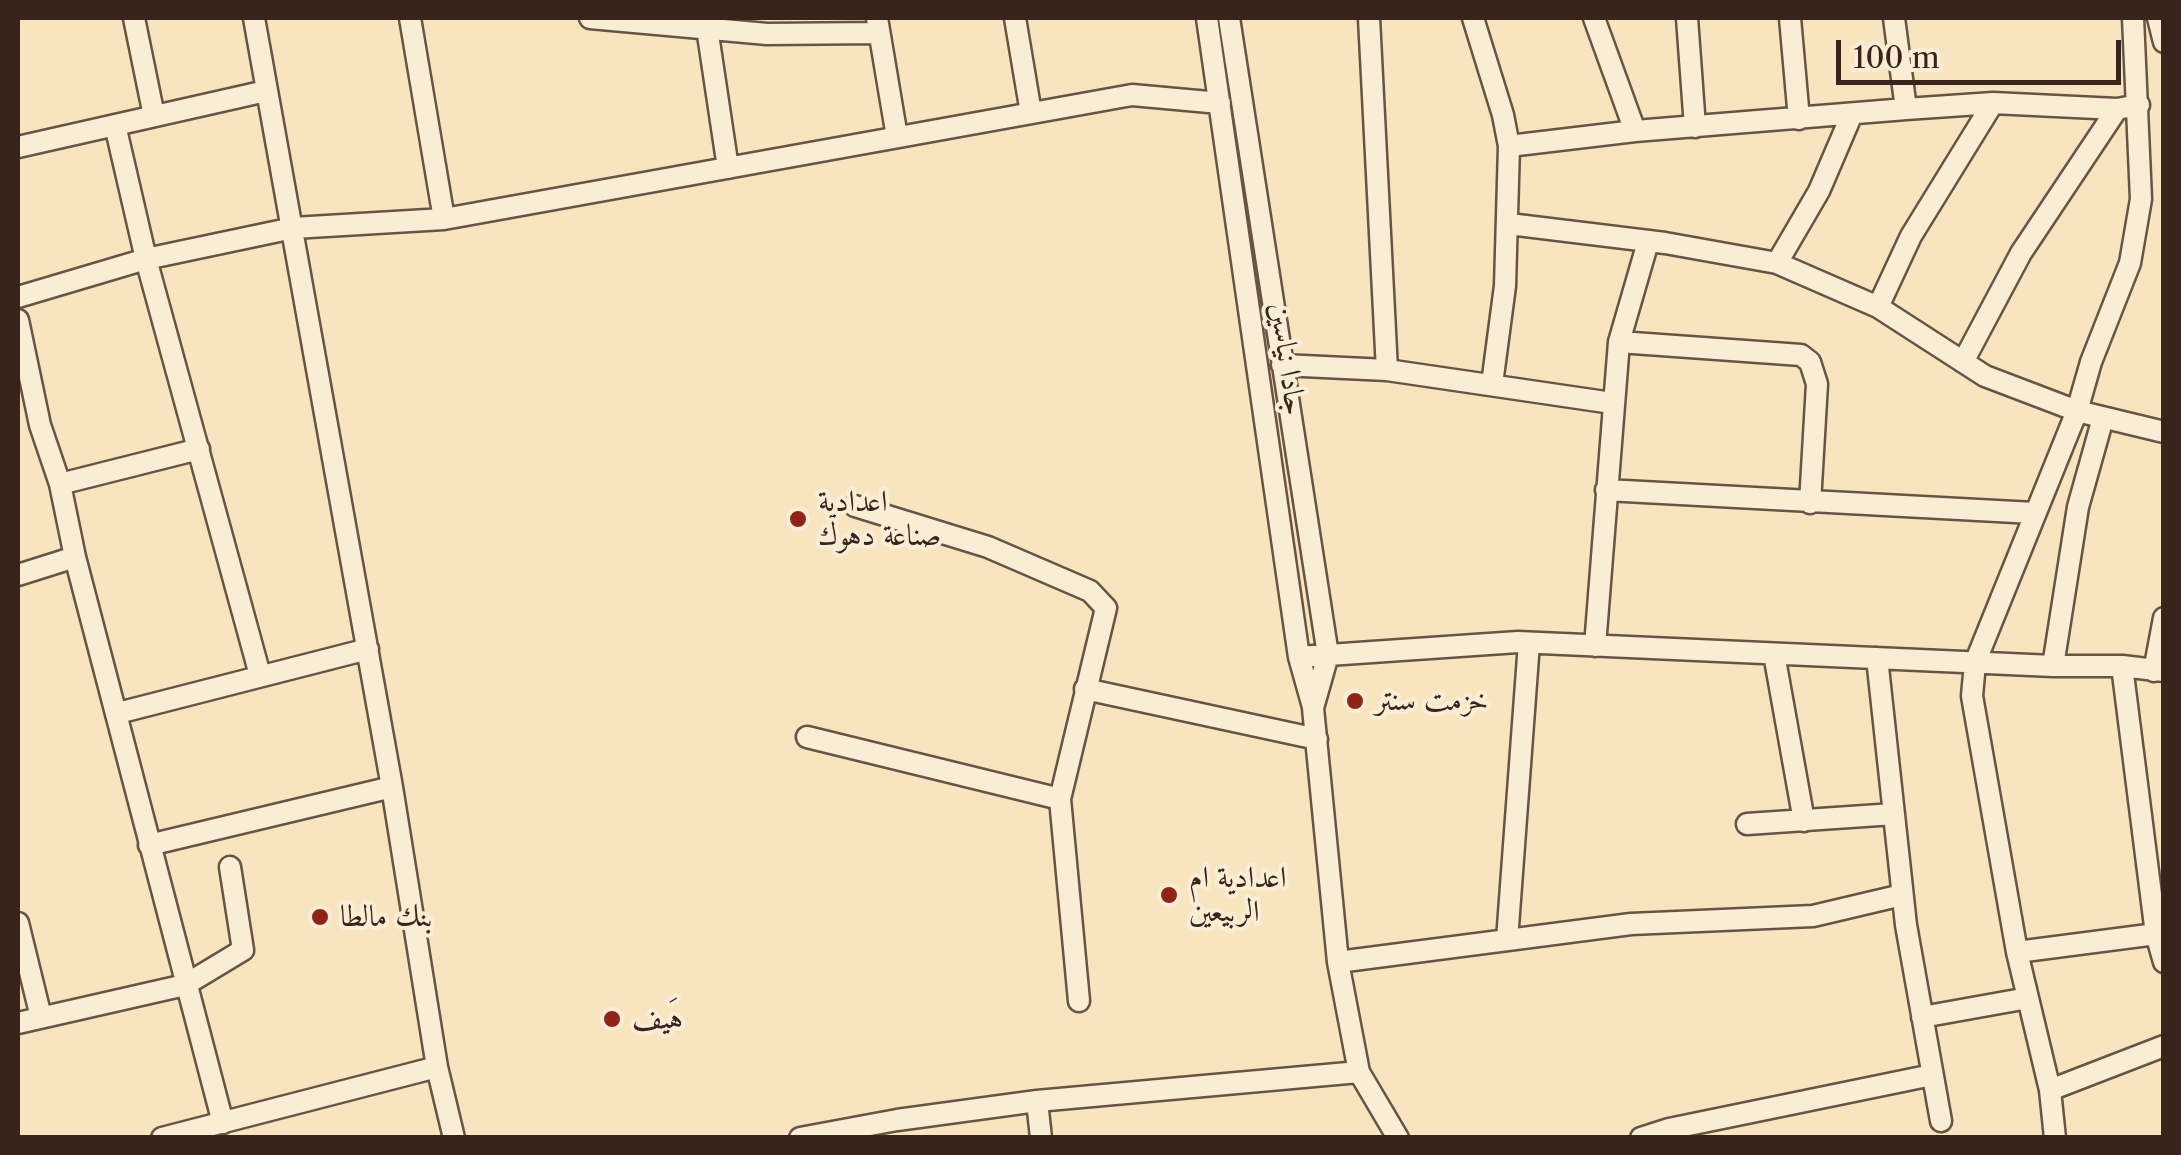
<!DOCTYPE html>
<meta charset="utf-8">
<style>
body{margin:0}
#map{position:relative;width:2181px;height:1155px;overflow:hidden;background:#f8e4be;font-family:"Libre Caslon Text",serif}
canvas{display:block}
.frame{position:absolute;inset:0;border:20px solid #38241b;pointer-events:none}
.scale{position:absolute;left:1836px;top:40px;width:285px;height:45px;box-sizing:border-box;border:5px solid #38241b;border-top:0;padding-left:12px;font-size:30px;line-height:35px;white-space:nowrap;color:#38241b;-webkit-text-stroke:8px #faedd5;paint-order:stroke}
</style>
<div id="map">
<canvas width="2181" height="1155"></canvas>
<div class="frame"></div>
<div class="scale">100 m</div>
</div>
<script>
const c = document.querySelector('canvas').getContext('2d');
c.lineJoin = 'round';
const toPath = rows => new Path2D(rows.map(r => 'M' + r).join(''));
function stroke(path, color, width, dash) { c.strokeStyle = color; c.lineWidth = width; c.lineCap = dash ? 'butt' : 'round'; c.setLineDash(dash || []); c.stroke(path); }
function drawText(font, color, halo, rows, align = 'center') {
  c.font = font + ' "Libre Caslon Text",Amiri,serif'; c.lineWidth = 8; c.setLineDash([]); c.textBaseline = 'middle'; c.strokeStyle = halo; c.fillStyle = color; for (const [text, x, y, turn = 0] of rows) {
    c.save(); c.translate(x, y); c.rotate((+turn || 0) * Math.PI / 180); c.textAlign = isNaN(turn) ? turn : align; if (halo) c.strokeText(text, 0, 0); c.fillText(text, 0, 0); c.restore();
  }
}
const minor = toPath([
 [134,18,154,116],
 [254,18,392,787,437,1067,454,1138],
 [410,18,444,219],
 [590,18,767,34,879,33],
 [877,18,897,137],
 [1015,18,1031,113],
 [1207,18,1299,657,1313,707],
 [1229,18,1328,655,1313,708,1338,962,1359,1072,1398,1138],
 [1369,18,1387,370],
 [1473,18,1503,115,1509,146,1505,286,1492,384],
 [1594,18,1635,131],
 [1687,18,1695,127],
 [1790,18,1799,119],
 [1894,18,1906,109],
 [2158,18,2164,42],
 [707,28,728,168],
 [115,125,146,259,260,675],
 [1509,146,1635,131,1906,109,1993,103,2117,109,2139,105],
 [18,147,266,91],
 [1509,224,1665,243,1777,263,1878,307,1985,376,2077,411,2164,432],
 [1777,263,1819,191,1852,114],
 [18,297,146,259,293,228,444,219,1132,95,1220,103],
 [1878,307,1911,236,1993,103],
 [18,320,40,425,60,484,75,557,223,1123],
 [1619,342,1801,355,1810,362,1817,384,1810,503],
 [1963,362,2021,253,2117,109],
 [1282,365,1387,370,1612,403],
 [60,484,199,449],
 [1606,490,2034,513],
 [855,506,988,547,1090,591,1106,608,1060,799,1079,1001],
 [18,575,75,557],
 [1595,646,1619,342,1648,242],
 [1774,654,1804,821],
 [1299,657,1518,642,2053,666,2122,666,2164,671],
 [1877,658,1906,925,1941,1121],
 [2053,666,2078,507,2103,418],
 [2122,666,2156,934,2164,962],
 [2154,671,2164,618],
 [1085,689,1317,739],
 [118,713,368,649],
 [807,737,1060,799],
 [1747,824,1894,814],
 [149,845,392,787],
 [18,923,41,1017],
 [1507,940,1529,643],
 [2017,952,2156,934],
 [1338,962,1631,924,1813,916,1902,895],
 [1922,1017,2028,998],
 [18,1023,185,985,243,950,230,867],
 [2050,1090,2164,1046],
 [1037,1101,1041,1138],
 [162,1138,437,1067],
 [800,1138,897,1120,1037,1101,1359,1072],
 [1641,1138,1669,1129,1932,1075],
 [2055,1138,2050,1090,2017,952,1972,696,1975,663,2077,411,2091,362,2130,263,2141,199,2133,18]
]);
stroke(minor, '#685444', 25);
stroke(minor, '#faedd5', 20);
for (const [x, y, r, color] of [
 [798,519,10,"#8f2418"],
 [1355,701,10,"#8f2418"],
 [1169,895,10,"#8f2418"],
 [320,917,10,"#8f2418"],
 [612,1019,10,"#8f2418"]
]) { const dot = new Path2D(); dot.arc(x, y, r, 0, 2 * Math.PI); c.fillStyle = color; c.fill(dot); stroke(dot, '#faedd5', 4); }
drawText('30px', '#38241b', '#faedd5', [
 ["جادا نیاسین",1287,359,82]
]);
drawText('30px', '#38241b', '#faedd5', [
 ["اعدادية",818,502],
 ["صناعة دهوك",818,536],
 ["خزمت سنتر",1375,701],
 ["اعدادية ام",1189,878],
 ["الربيعين",1189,912],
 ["بنك مالطا",340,917],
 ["هَيف",632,1019]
], 'left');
</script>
